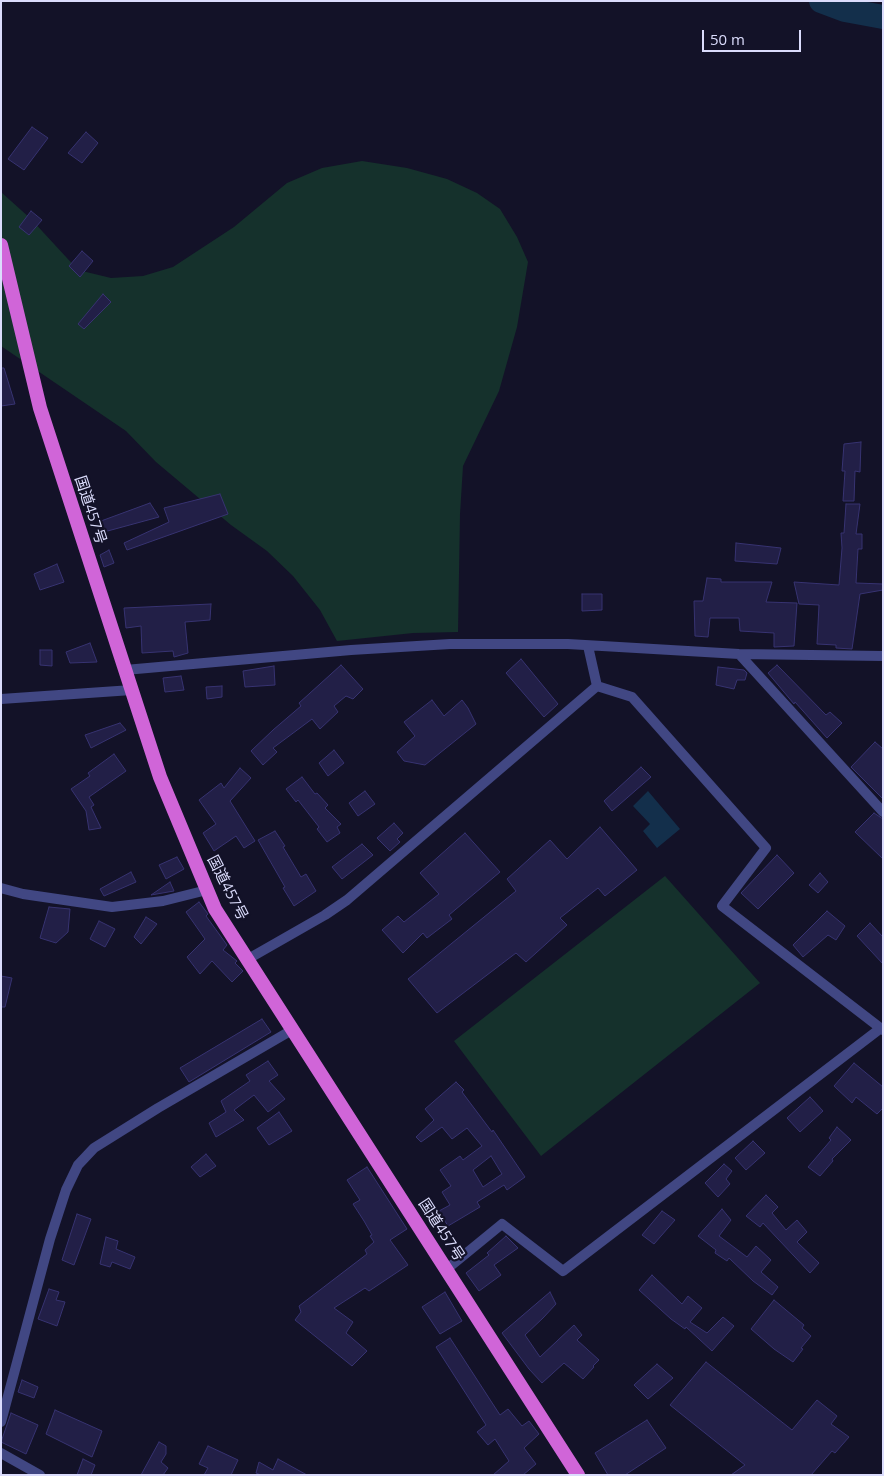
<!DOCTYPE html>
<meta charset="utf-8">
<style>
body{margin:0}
#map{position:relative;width:884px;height:1476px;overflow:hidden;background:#131228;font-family:"Open Sans",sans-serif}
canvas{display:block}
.frame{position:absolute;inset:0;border:2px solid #dbdcfc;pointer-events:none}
.scale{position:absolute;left:702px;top:30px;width:99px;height:22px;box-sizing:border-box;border:2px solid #dbdcfc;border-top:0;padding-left:6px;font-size:15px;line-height:18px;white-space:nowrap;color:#dbdcfc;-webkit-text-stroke:4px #131228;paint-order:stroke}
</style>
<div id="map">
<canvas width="884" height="1476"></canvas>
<div class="frame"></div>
<div class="scale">50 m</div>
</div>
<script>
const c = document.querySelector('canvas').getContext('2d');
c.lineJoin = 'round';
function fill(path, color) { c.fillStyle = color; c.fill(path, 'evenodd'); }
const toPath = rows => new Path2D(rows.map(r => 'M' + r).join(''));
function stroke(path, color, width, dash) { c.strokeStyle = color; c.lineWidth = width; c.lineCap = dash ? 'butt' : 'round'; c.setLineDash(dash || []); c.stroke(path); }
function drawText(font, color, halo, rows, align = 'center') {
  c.font = font + ' "Open Sans","Noto Sans JP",sans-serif'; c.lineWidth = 4.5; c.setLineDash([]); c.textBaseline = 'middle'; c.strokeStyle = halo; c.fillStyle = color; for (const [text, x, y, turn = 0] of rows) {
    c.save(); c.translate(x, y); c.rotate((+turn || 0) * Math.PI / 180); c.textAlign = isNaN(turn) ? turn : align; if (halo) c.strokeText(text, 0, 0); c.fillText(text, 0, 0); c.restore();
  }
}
fill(toPath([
 [362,161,407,168,447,179,477,193,500,209,517,237,528,262,517,327,499,391,463,466,460,514,458,632,413,633,337,641,320,610,293,576,267,551,231,525,156,462,126,431,1,346,1,192,31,219,78,270,111,278,143,276,173,267,234,227,287,183,322,168],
 [665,876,760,983,541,1156,454,1041]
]), '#15312c');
fill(toPath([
 [648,791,680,829,657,848,643,831,650,824,633,806]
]), '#132f4b');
stroke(toPath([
 [821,1,845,10,883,17]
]), '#132f4b', 24);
const building = toPath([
 [32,127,48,138,24,170,8,159,32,127],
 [86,132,98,143,82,163,68,153,86,132],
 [31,211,42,220,29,235,19,227,31,211],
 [82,251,93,261,80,277,69,266,82,251],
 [103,294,111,302,84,329,78,324,103,294],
 [1,368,4,368,15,404,1,406,1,368],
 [861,442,860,472,855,471,854,501,843,501,845,471,842,471,844,444,861,442],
 [220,494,228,514,127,550,124,543,169,522,164,508,220,494],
 [150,503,159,517,104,532,101,521,150,503],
 [846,504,860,504,856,534,862,534,862,549,858,549,856,583,883,584,883,590,860,594,852,649,836,648,836,645,817,644,819,605,799,604,794,582,839,585,842,548,841,533,844,533,846,504],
 [736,543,781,548,777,564,735,561,736,543],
 [109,550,114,563,104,567,100,555,109,550],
 [57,564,64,582,40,590,34,574,57,564],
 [707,578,721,579,721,582,772,582,766,602,797,603,794,646,774,647,774,633,740,631,739,618,710,618,708,637,695,636,694,601,703,601,707,578],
 [582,594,602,594,602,610,582,611,582,594],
 [211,604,210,620,185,622,188,653,174,657,173,651,142,653,141,626,126,628,124,608,211,604],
 [90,643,97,662,70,663,66,652,90,643],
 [40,650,52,650,52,666,40,665,40,650],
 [521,659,558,704,544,717,506,673,521,659],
 [341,665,363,689,353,699,346,696,334,706,338,712,320,729,312,719,273,748,277,752,263,765,251,751,273,730,301,706,299,703,341,665],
 [777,665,826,715,830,712,842,723,827,738,795,702,794,704,768,673,777,665],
 [274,666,275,685,245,687,243,671,274,666],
 [718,667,744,670,747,673,745,680,737,680,734,689,716,685,718,667],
 [181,676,184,690,165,692,163,678,181,676],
 [222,686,222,697,207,699,206,687,222,686],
 [432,700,444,716,462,700,468,708,476,724,425,765,404,761,397,752,415,736,404,722,432,700],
 [120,723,126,730,91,748,85,735,120,723],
 [875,742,883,749,883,799,851,767,875,742],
 [334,750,344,763,328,776,319,763,334,750],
 [114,754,126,771,89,797,94,805,91,807,101,828,89,830,86,811,71,789,90,776,88,773,114,754],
 [641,767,651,777,612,811,604,801,641,767],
 [240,768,251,778,230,801,255,841,244,848,236,836,214,851,203,833,216,824,199,800,221,783,224,788,240,768],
 [302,777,315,794,317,793,328,805,325,808,341,824,337,827,340,833,327,842,317,829,319,827,298,800,296,802,286,789,302,777],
 [365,791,375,804,358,816,349,803,365,791],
 [874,813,883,819,883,859,855,832,874,813],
 [394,823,403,833,397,839,400,842,390,851,377,838,394,823],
 [600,827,637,870,605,896,598,888,560,918,567,925,526,962,516,953,437,1013,408,979,516,891,507,879,550,840,567,859,600,827],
 [275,831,285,846,283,847,301,877,306,874,316,891,294,906,283,888,285,887,258,840,275,831],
 [465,833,500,872,449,915,452,919,427,938,423,933,403,953,382,930,398,916,404,922,439,894,420,873,465,833],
 [362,844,373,855,342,879,332,867,362,844],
 [777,855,794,873,758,909,741,893,777,855],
 [177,857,184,869,166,879,159,865,177,857],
 [131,872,136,882,104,896,100,889,131,872],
 [820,873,828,882,818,893,809,885,820,873],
 [170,882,174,891,151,895,170,882],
 [199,902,208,914,206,916,227,945,223,950,237,961,235,963,243,971,232,982,212,961,200,974,187,957,205,939,186,912,199,902],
 [49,907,70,909,68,932,56,943,40,938,49,907],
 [827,911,845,926,836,940,828,935,803,957,793,945,827,911],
 [146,917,157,924,141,944,134,937,146,917],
 [99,921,115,929,105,947,90,939,99,921],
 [870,923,883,937,883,964,857,936,870,923],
 [1,976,12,978,5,1007,1,1007,1,976],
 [262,1019,271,1032,189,1082,180,1068,262,1019],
 [268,1061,278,1075,269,1081,285,1099,268,1112,254,1095,234,1110,244,1120,216,1137,209,1123,226,1112,221,1101,250,1081,246,1075,268,1061],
 [854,1063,883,1087,883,1108,877,1114,856,1097,852,1103,834,1086,854,1063],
 [456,1082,464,1090,462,1092,492,1132,493,1130,525,1177,507,1190,504,1185,477,1202,480,1207,448,1226,439,1211,450,1205,442,1192,451,1186,440,1170,460,1156,463,1160,482,1146,467,1128,452,1139,442,1127,421,1142,416,1137,434,1120,425,1109,456,1082],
 [491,1156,502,1174,483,1187,473,1170,491,1156],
 [810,1097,823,1111,800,1132,787,1118,810,1097],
 [279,1112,292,1131,269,1145,257,1128,279,1112],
 [837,1127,851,1140,832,1159,833,1161,820,1176,808,1167,831,1140,829,1138,837,1127],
 [753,1141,765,1153,746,1170,735,1158,753,1141],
 [206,1154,216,1166,200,1177,191,1167,206,1154],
 [724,1164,732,1171,726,1179,730,1184,718,1197,705,1183,724,1164],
 [367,1167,407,1229,390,1240,408,1265,369,1291,365,1288,334,1308,353,1322,346,1333,367,1351,352,1366,295,1320,301,1312,299,1306,367,1254,365,1250,374,1242,370,1236,372,1235,364,1221,353,1204,360,1200,347,1180,367,1167],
 [766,1195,778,1207,772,1213,786,1230,797,1220,807,1232,797,1242,819,1263,810,1273,763,1223,760,1227,746,1216,766,1195],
 [722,1209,731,1220,719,1236,747,1257,756,1246,771,1260,761,1272,778,1287,772,1295,753,1281,729,1258,727,1261,715,1253,716,1250,698,1236,722,1209],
 [662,1211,675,1220,654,1244,642,1235,662,1211],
 [77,1214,91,1219,74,1265,62,1260,77,1214],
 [506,1236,518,1248,494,1265,501,1275,479,1291,466,1273,489,1255,487,1253,506,1236],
 [106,1237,118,1241,116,1249,135,1257,130,1269,112,1262,110,1267,100,1264,106,1237],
 [652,1275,682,1304,688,1296,702,1308,690,1322,707,1333,723,1317,734,1326,712,1351,686,1327,685,1329,671,1319,639,1290,652,1275],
 [49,1289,59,1292,56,1300,65,1302,57,1326,38,1319,49,1289],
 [445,1292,462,1321,440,1334,422,1307,445,1292],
 [550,1292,556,1304,543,1318,525,1335,540,1357,574,1325,582,1335,577,1340,599,1360,593,1366,594,1367,583,1379,564,1363,542,1383,529,1369,502,1333,550,1292],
 [774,1300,804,1325,802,1328,811,1336,801,1348,803,1349,793,1362,774,1349,751,1329,774,1300],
 [450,1338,500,1415,508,1409,522,1426,529,1421,539,1434,524,1448,536,1464,523,1475,493,1475,509,1461,495,1439,488,1445,477,1432,486,1425,436,1347,450,1338],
 [706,1362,792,1430,817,1400,837,1416,831,1424,849,1437,835,1453,832,1451,811,1475,731,1475,745,1465,670,1405,706,1362],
 [657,1364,673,1378,648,1399,634,1385,657,1364],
 [22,1380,38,1387,34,1398,18,1392,22,1380],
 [55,1410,102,1431,92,1457,46,1434,55,1410],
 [11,1413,38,1425,26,1454,1,1442,11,1413],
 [647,1420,666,1448,625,1475,608,1475,595,1453,647,1420],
 [159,1442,166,1446,166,1454,161,1462,168,1468,163,1475,141,1475,159,1442],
 [208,1446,238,1460,231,1475,204,1475,208,1468,199,1464,208,1446],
 [83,1459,95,1465,91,1475,77,1475,83,1459],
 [278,1459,307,1475,261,1475,256,1473,259,1462,273,1470,278,1459]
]);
fill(building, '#221f47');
stroke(building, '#373371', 1);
stroke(toPath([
 [739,654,883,812],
 [125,670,351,650,450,644,568,644,739,654,883,656],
 [597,686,632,697,766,848,722,906,883,1030],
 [1,699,132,690],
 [1,888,23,894,112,907,163,901,207,890],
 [248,959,325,915,347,900,597,686,588,646],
 [447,1269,502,1224,563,1271,881,1028],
 [1,1422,50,1239,66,1190,78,1165,94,1148,158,1108,292,1030],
 [1,1453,40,1475]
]), '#414783', 10);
stroke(toPath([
 [1,245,40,408,160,777,215,909,578,1475]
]), '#d065d8', 14);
drawText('15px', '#dbdcfc', '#131228', [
 ["国道457号",90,510,72],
 ["国道457号",227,888,63],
 ["国道457号",441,1230,57]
]);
</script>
